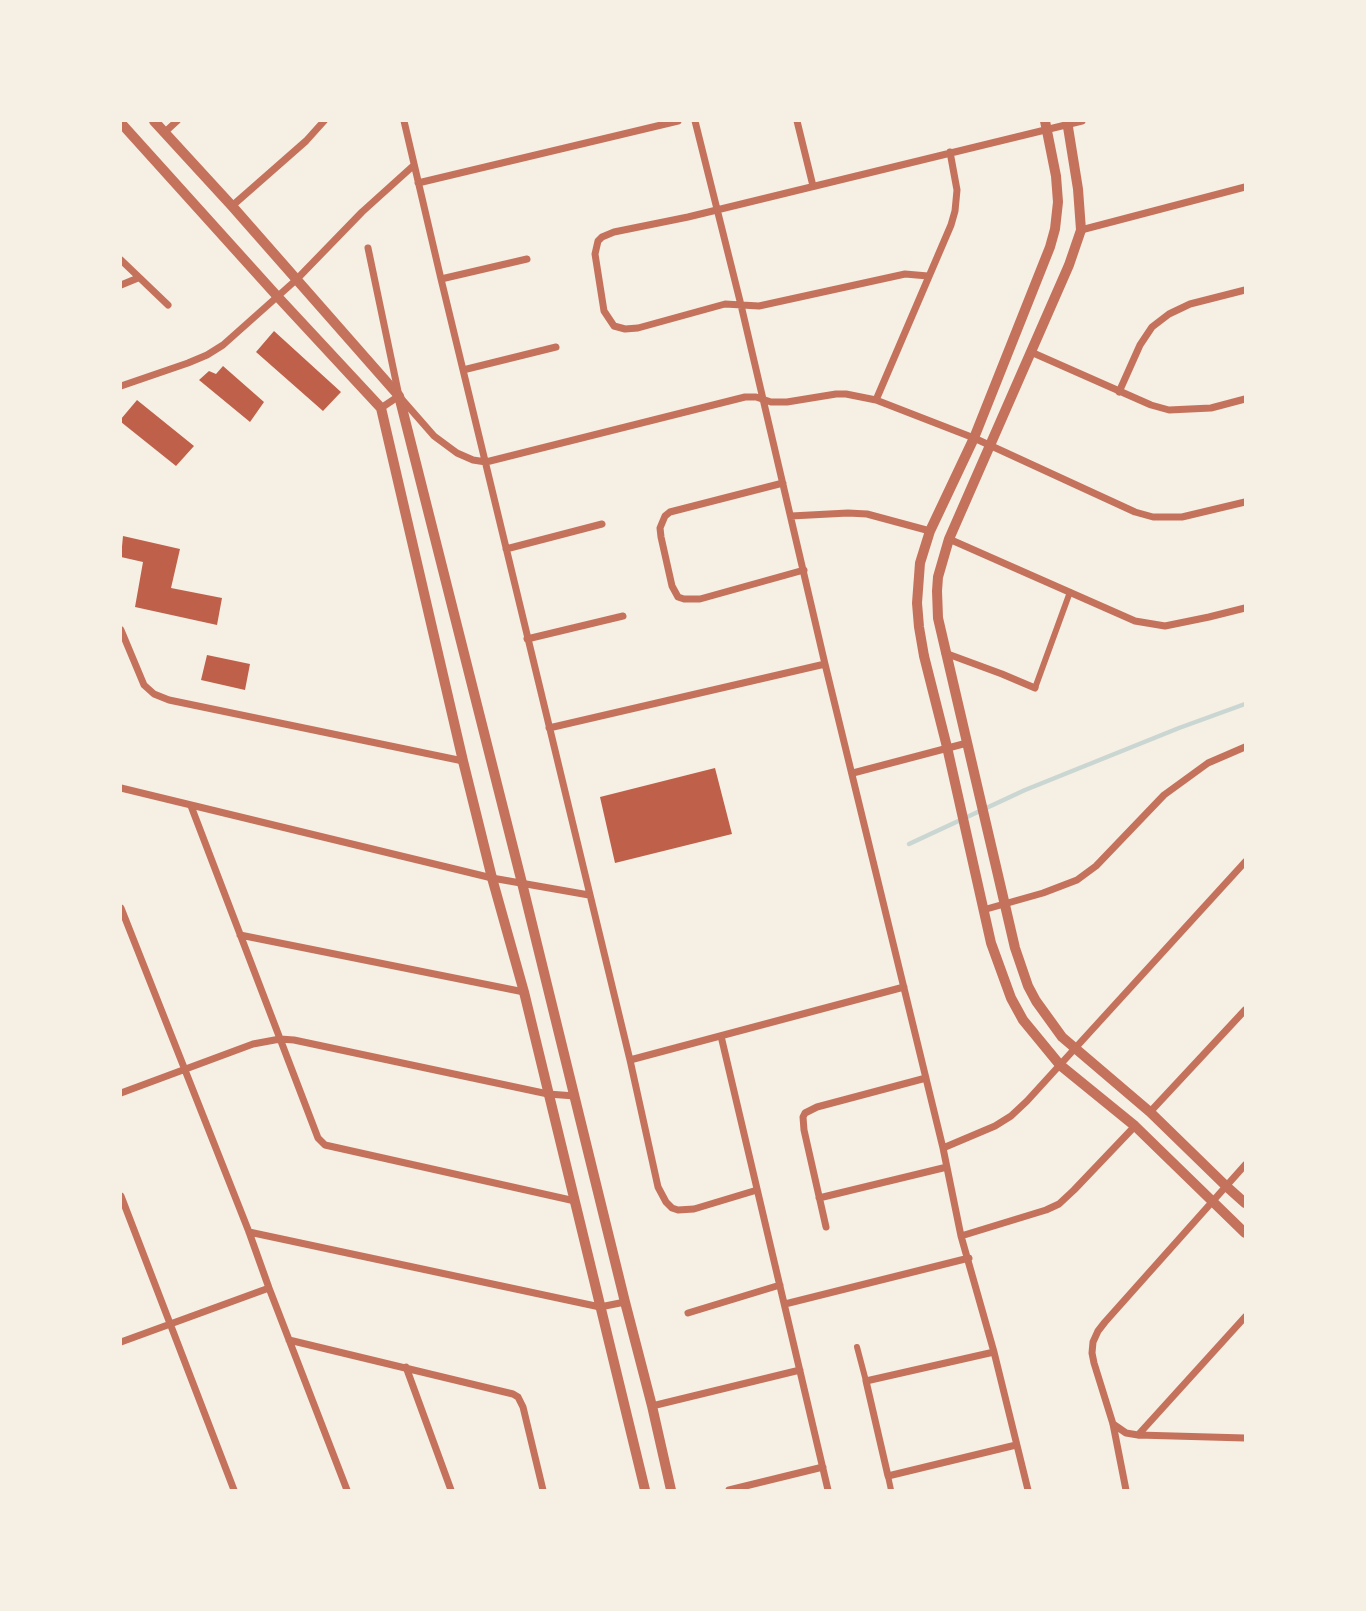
<!DOCTYPE html>
<style>
body{margin:0}
#map{position:relative;width:1366px;height:1611px;overflow:hidden;background:#f6efe4;font-family:Manrope,sans-serif}
canvas{display:block}
.frame{position:absolute;inset:0;border:122px solid #f6efe4;pointer-events:none}
</style>
<div id="map">
<canvas width="1366" height="1611"></canvas>
<div class="frame"></div>
</div>
<script>
const c = document.querySelector('canvas').getContext('2d');
c.lineJoin = 'round';
const toPath = rows => new Path2D(rows.map(r => 'M' + r).join(''));
function stroke(path, color, width, dash) { c.strokeStyle = color; c.lineWidth = width; c.lineCap = dash ? 'butt' : 'round'; c.setLineDash(dash || []); c.stroke(path); }
function fill(path, color) { c.fillStyle = color; c.fill(path, 'evenodd'); }
stroke(toPath([
 [909,844,1025,790,1179,728,1245,704]
]), '#c9d6d2', 4.5);
fill(toPath([
 [274,331,341,392,323,411,256,352],
 [223,366,264,402,250,422,199,380,209,371,216,374],
 [137,400,194,446,176,466,121,422,121,419],
 [123,536,180,549,171,588,222,598,217,625,135,607,143,562,121,557],
 [207,655,250,664,245,690,201,680],
 [715,768,732,834,615,863,600,797]
]), '#bf614a');
stroke(toPath([
 [1035,688,1070,592],
 [857,1347,866,1381],
 [888,1476,891,1490]
]), '#c5725c', 6);
stroke(toPath([
 [404,121,441,279,630,1060,658,1187,666,1202,672,1208,678,1210,694,1209,757,1190],
 [695,121,741,305,825,664,943,1148,961,1236,994,1352,1028,1490],
 [797,121,813,186],
 [165,132,177,121],
 [418,183,678,121],
 [232,206,306,141,324,121],
 [1081,230,1245,187],
 [368,248,399,396,434,436,457,453,473,460,486,462,745,397,756,397,771,402,787,402,836,394,846,394,876,400,974,438,1135,512,1153,517,1182,517,1245,502],
 [121,260,168,305],
 [928,276,905,274,759,306,725,304,638,328,625,329,614,326,604,311,595,254,598,241,602,237,614,232,688,217,1082,121],
 [441,279,527,259],
 [121,285,138,278],
 [1031,352,1151,405,1169,410,1211,408,1245,399],
 [463,370,556,347],
 [121,386,188,363,207,355,223,345,296,280,362,212,413,166],
 [1119,392,1140,345,1152,327,1169,314,1190,304,1245,290],
 [876,400,951,225,955,211,957,190,950,152],
 [381,408,399,396],
 [783,483,670,512,665,516,660,528,661,537,672,586,678,597,684,599,700,599,804,570],
 [791,516,848,513,867,514,930,531],
 [949,539,1135,621,1165,626,1209,617,1245,608],
 [506,549,602,524],
 [121,630,144,685,154,694,169,700,463,761],
 [527,639,623,616],
 [945,653,1002,674,1035,688],
 [549,728,825,664],
 [853,773,967,743],
 [121,788,492,878,589,895],
 [191,806,318,1138,325,1145,575,1201],
 [121,908,249,1232,269,1288,347,1490],
 [983,910,1043,893,1077,880,1096,866,1164,795,1208,763,1245,747],
 [240,935,524,992],
 [721,1036,828,1490],
 [630,1060,904,987],
 [121,1093,253,1044,280,1039,294,1040,548,1094,575,1096],
 [1150,1112,1245,1010],
 [943,1148,995,1126,1011,1116,1027,1101,1245,862],
 [121,1196,234,1490],
 [819,1198,947,1167],
 [826,1227,804,1130,803,1117,805,1113,817,1107,926,1078],
 [249,1232,600,1307,625,1302],
 [961,1236,1046,1210,1059,1204,1074,1190,1135,1126],
 [785,1304,969,1258],
 [688,1313,780,1285],
 [289,1340,513,1394,518,1397,523,1407,543,1490],
 [121,1342,269,1288],
 [994,1352,866,1381,888,1476,1016,1445],
 [406,1367,451,1490],
 [652,1406,800,1370],
 [1113,1424,1126,1433,1138,1435,1245,1438],
 [1138,1435,1245,1317],
 [729,1490,823,1467],
 [1126,1490,1113,1424,1094,1363,1092,1353,1093,1342,1098,1331,1105,1322,1245,1165]
]), '#c5725c', 7);
stroke(toPath([
 [154,121,232,206,399,396,522,883,625,1302,652,1406,671,1490],
 [1045,121,1056,176,1058,202,1055,229,1050,247,974,438,930,531,920,563,917,603,919,627,924,656,947,747,991,943,1011,998,1023,1020,1060,1065,1135,1126,1245,1233],
 [1067,121,1078,189,1081,230,1069,265,949,539,938,577,937,591,938,618,1015,948,1028,986,1036,1001,1062,1037,1150,1112,1226,1186,1245,1203],
 [121,123,277,296,381,408,463,761,492,878,524,992,645,1490]
]), '#c5725c', 10);
</script>
